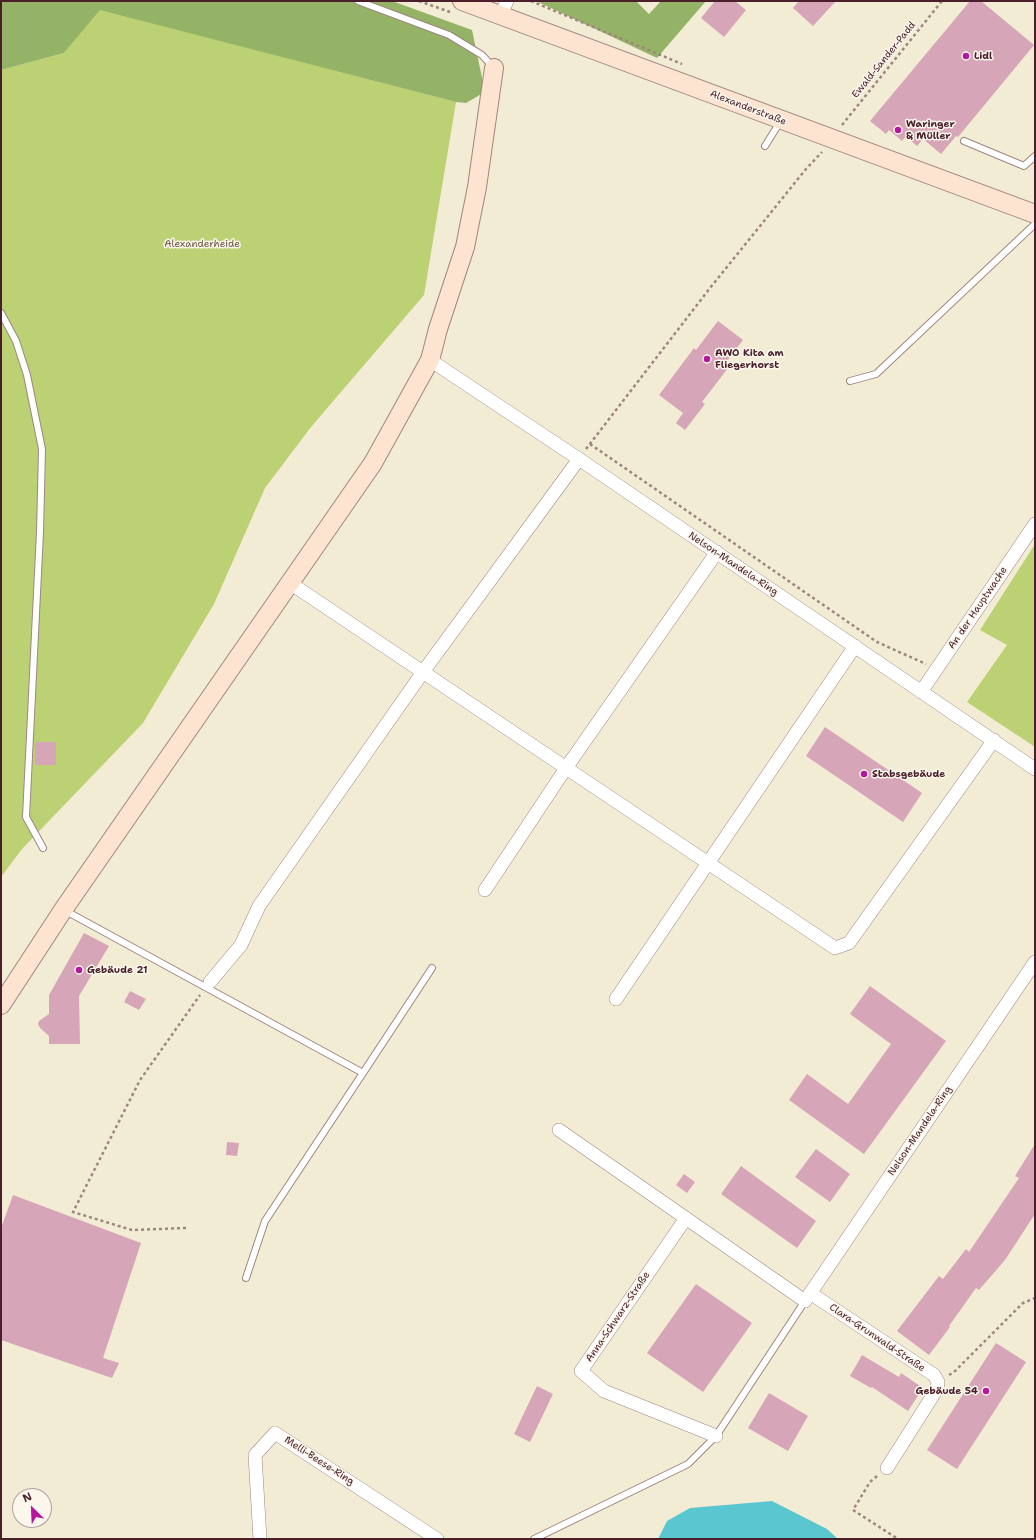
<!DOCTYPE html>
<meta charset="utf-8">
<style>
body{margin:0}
#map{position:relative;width:1036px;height:1540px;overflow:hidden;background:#f3ecd5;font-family:"Shantell Sans",sans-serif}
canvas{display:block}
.frame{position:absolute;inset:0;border:2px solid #4a1f2b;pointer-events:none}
.north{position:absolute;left:12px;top:1488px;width:40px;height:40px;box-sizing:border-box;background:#fbf7ec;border:1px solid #b4a19f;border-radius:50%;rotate:336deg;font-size:11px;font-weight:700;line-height:16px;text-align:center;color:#4a1f2b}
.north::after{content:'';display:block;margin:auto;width:14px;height:18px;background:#b5179e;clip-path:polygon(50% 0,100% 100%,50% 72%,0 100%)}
</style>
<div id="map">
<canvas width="1036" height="1540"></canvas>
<div class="frame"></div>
<div class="north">N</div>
</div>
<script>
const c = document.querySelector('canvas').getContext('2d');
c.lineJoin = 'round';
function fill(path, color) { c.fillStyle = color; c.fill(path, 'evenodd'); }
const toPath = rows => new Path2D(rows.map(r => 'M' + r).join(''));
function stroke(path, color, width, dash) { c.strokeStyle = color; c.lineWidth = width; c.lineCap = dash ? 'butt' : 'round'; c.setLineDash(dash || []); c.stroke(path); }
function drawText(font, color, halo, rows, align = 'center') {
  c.font = font + ' "Shantell Sans",sans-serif'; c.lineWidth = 3; c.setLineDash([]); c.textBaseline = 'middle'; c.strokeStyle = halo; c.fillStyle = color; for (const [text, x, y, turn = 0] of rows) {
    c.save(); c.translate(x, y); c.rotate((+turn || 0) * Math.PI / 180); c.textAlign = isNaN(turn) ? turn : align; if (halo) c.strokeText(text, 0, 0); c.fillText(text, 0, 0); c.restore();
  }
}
fill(toPath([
 [100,9,456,102,424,295,311,427,265,488,214,604,143,723,22,849,1,877,1,70,64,53],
 [1035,544,1035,747,967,702,1007,645,980,630]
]), '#bcd174');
fill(toPath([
 [1,1,392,1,472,30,485,92,466,103,456,102,100,10,64,53,1,70],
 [536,1,636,1,649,14,661,1,706,1,657,58]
]), '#95b366');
fill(toPath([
 [772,1501,827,1529,838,1539,658,1539,667,1521,690,1508]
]), '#5ac7d0');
fill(toPath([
 [715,1,735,1,746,10,724,37,701,18],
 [799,1,836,1,813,26,793,8],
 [970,1,981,1,1034,45,958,137,956,136,941,154,923,139,917,146,906,136,902,141,889,130,886,134,870,121],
 [718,321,743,340,724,365,728,368,702,402,705,404,685,430,676,423,683,413,659,395,694,348,696,350],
 [825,727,922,793,903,822,806,756],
 [35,742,56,742,56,765,35,765],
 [84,933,109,946,79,996,80,1044,49,1044,49,1036,40,1028,38,1024,39,1021,49,1014,49,995],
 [870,986,946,1041,864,1154,789,1100,807,1074,848,1104,891,1044,850,1014],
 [130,991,146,999,139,1010,124,1002],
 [227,1142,239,1143,237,1156,226,1155],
 [1035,1144,1035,1214,1005,1260,979,1290,976,1288,949,1326,950,1327,929,1355,897,1331,939,1276,943,1279,966,1249,969,1252,1019,1178,1015,1176],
 [816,1149,850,1174,830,1202,795,1177],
 [741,1166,816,1221,797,1248,721,1194],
 [684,1174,695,1182,687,1193,676,1185],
 [13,1195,141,1243,103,1358,119,1363,112,1378,1,1340,1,1228],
 [696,1284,752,1323,703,1392,647,1353],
 [996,1343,1026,1362,957,1469,927,1450],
 [862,1355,899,1377,901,1373,923,1388,908,1411,872,1387,871,1388,850,1376],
 [537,1386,553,1394,530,1442,514,1434],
 [769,1393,808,1416,788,1451,748,1428]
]), '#d6a5b7');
const lane = toPath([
 [358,1,449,35,482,55,493,67],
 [964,141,1024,166,1035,156],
 [765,146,780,122],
 [1,313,16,341,27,375,42,449,40,532,26,817,43,848],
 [850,381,876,374,1035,224],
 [64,910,363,1073,432,968],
 [246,1278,265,1221,363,1073],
 [534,1539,688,1464,716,1436,805,1301]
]);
const street = toPath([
 [501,15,507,1],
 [430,360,579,459,1035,769],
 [290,583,835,948,849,943,994,740],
 [921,692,1035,524],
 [485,890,566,768,717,552],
 [210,982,241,945,259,906,423,672,579,459],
 [616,999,855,646],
 [559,1130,805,1301,1035,962],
 [686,1218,581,1371,604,1391,716,1436],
 [810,1293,934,1375,938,1382,937,1389,887,1468],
 [260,1539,255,1455,275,1433,437,1539]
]);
const secondary = toPath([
 [462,1,1035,214],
 [1,1005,63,910,373,463,430,360,438,329,465,247,477,187,494,68]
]);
stroke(lane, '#9e8680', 8);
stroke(street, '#9e8680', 14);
stroke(secondary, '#9e8680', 20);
stroke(toPath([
 [419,1,450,12],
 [531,1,682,64],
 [842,125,942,1],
 [590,444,877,642,926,664],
 [586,449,710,288,806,169,822,152],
 [186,1228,132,1230,73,1212,140,1080,200,995],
 [949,1375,954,1372,1023,1303,1035,1298],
 [877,1476,870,1482,853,1510,898,1539]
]), '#9e8680', 2.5, [3, 3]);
stroke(lane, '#fff', 6);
stroke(street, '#fff', 13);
stroke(secondary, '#fde4d0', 18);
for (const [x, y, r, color] of [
 [966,56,4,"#b5179e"],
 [898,130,4,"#b5179e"],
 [707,359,4,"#b5179e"],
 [864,774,4,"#b5179e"],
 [79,970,4,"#b5179e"],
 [986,1391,4,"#b5179e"]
]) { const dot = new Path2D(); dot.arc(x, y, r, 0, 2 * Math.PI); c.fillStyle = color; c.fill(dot); stroke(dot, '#fbf7ec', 1.5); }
drawText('bold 10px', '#4a1f2b', '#fbf7ec', [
 ["Lidl",974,56],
 ["Waringer",906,124],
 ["& Müller",906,136],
 ["AWO Kita am",715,353],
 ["Fliegerhorst",715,365],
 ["Stabsgebäude",872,774],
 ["Gebäude 21",87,970],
 ["Gebäude 54",978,1391,"right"]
], 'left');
drawText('10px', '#4a1f2b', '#fbf7ec', [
 ["Ewald-Sander-Padd",884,60,-51],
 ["Alexanderstraße",748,108,21],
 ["Nelson-Mandela-Ring",733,564,34],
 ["An der Hauptwache",978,608,-56],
 ["Nelson-Mandela-Ring",920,1131,-56],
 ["Anna-Schwarz-Straße",618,1317,-56],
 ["Clara-Grunwald-Straße",877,1338,34],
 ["Melli-Beese-Ring",319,1461,33]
]);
drawText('10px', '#6c5441', '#fbf7ec', [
 ["Alexanderheide",202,244]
]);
</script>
